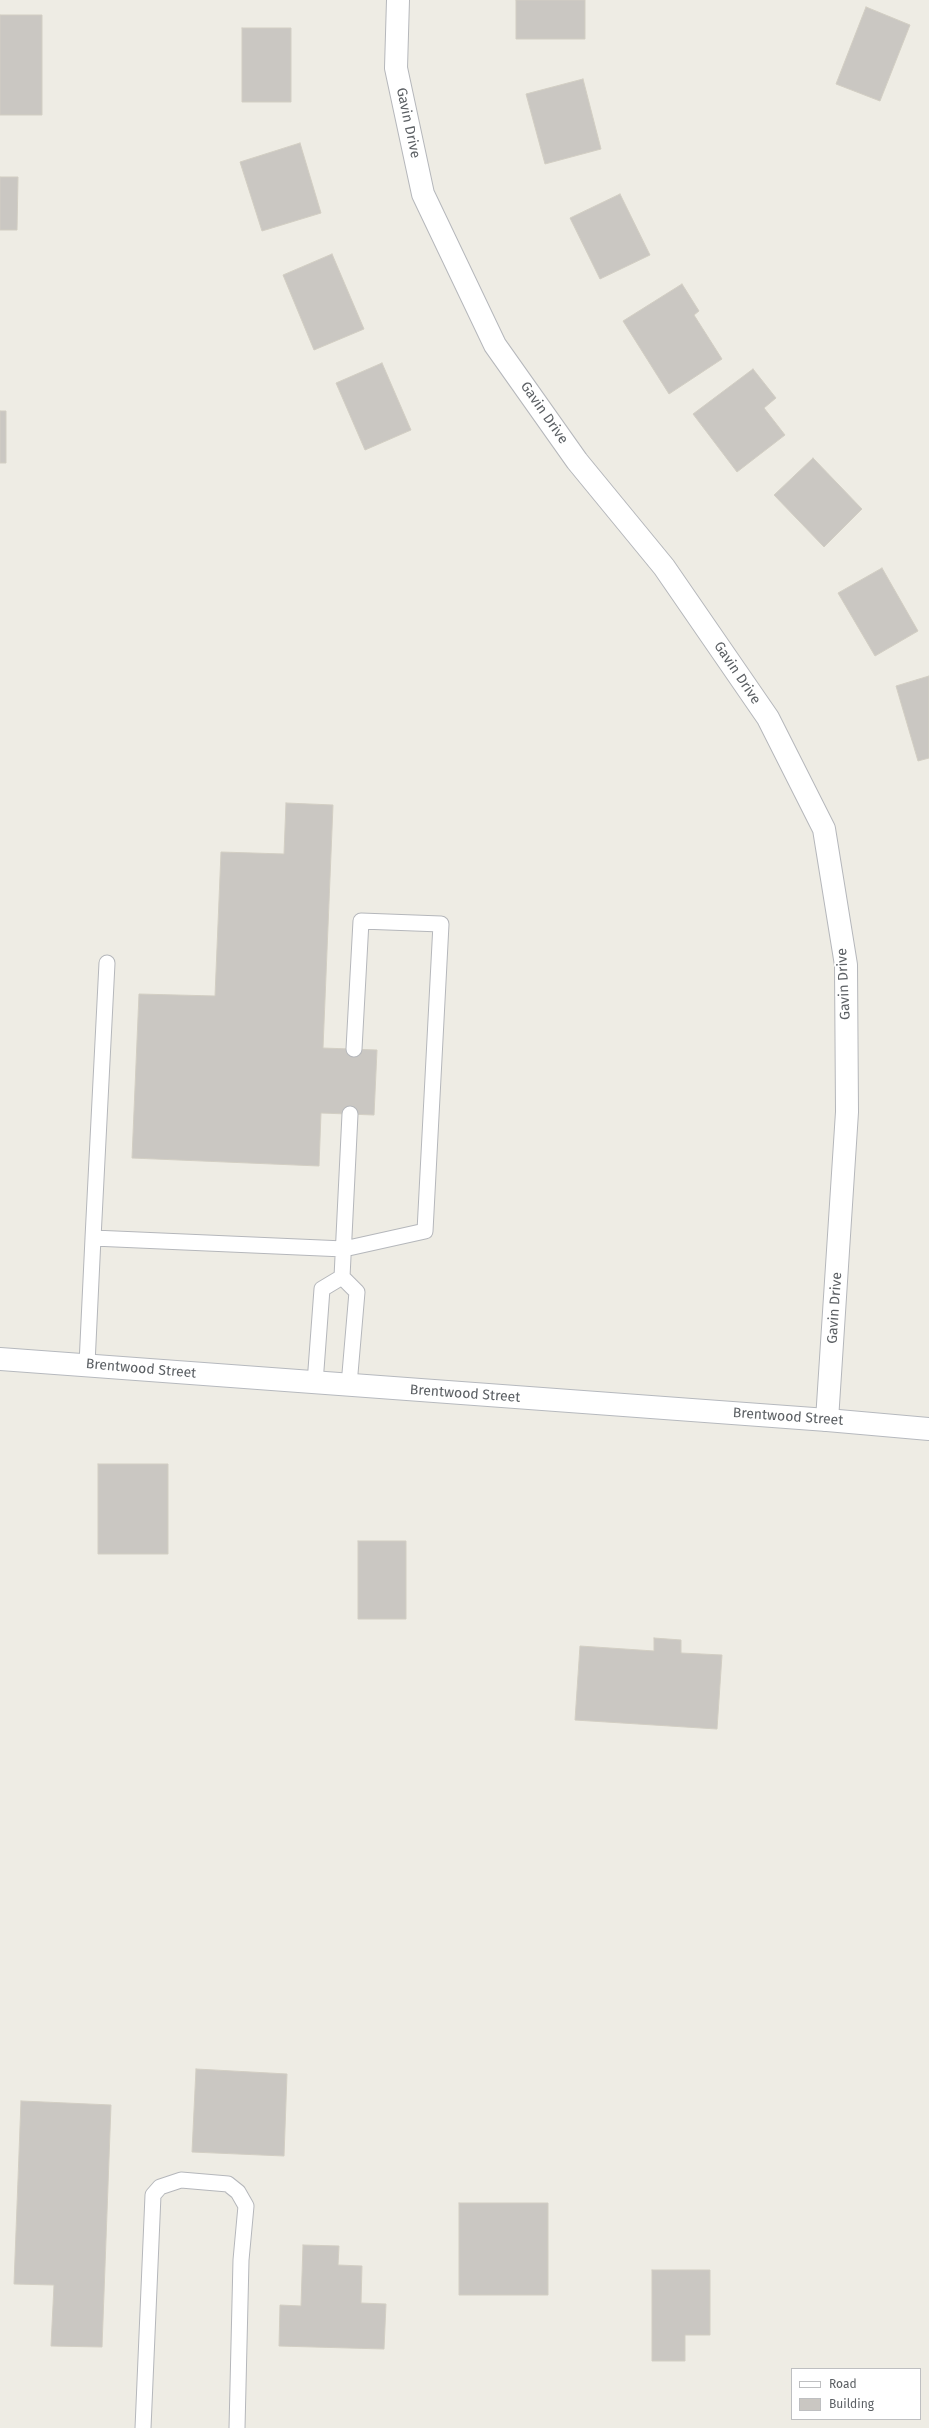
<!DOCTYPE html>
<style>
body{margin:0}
#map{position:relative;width:929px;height:2428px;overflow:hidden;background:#eeece4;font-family:"Fira Sans",sans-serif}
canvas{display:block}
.legend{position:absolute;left:791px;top:2368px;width:130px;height:52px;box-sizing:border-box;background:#fff;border:1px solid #bebfc1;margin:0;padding:5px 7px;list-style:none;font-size:12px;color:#5c6064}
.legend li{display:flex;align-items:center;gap:8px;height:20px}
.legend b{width:20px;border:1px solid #bebfc1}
</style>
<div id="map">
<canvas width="929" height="2428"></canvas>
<ul class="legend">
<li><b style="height:5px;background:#fff"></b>Road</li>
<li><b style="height:11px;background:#cac7c2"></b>Building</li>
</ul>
</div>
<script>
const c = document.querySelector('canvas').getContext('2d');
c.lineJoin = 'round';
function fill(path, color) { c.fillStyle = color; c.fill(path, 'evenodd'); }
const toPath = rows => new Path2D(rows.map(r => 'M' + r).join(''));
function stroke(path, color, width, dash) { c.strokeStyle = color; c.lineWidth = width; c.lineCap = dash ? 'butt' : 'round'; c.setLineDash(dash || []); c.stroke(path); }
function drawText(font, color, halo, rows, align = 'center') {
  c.font = font + ' "Fira Sans",sans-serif'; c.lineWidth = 4; c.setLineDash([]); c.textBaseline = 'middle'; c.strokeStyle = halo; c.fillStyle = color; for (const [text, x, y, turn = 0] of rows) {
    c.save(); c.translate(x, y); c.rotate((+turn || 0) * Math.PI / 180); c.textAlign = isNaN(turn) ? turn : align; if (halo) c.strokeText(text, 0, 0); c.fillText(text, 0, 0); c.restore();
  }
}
const building = toPath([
 [516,0,585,0,585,39,516,39,516,0],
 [866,7,910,25,880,101,836,84,866,7],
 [0,15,42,15,42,115,0,115,0,15],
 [242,28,291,28,291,102,242,102,242,28],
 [583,79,601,149,545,164,526,94,583,79],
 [300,143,321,213,262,231,240,162,300,143],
 [0,177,18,177,17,230,0,230,0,177],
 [620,194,650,255,600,279,570,218,620,194],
 [332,254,364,329,314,350,283,275,332,254],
 [682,284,699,311,694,315,722,359,669,394,623,321,682,284],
 [382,363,411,430,365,450,336,383,382,363],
 [753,369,776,398,764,408,785,435,737,472,693,414,753,369],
 [0,411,6,411,6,463,0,463,0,411],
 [813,458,862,509,824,547,774,495,813,458],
 [882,568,918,631,875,656,838,593,882,568],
 [929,676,929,758,918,761,896,686,929,676],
 [286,803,333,805,323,1048,377,1050,374,1115,321,1113,319,1166,132,1158,139,994,215,996,221,852,284,854,286,803],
 [98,1464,168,1464,168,1554,98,1554,98,1464],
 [358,1541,406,1541,406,1619,358,1619,358,1541],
 [654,1638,681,1640,681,1653,722,1655,717,1729,575,1720,580,1646,654,1651,654,1638],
 [196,2069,287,2074,284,2156,192,2152,196,2069],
 [21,2101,111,2105,102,2347,51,2346,54,2285,14,2284,21,2101],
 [459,2203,548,2203,548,2295,459,2295,459,2203],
 [303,2245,339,2246,338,2265,362,2266,361,2303,386,2304,384,2349,279,2346,280,2305,301,2306,303,2245],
 [652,2270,710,2270,710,2335,685,2335,685,2361,652,2361,652,2270]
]);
fill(building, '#cac7c2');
stroke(building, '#d2cec3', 1);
const lane = toPath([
 [93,1238,107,963],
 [342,1277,350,1114],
 [342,1277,357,1292,349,1385],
 [87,1364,93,1238,344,1249,425,1231,441,924,361,921,354,1049],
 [315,1383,322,1289,342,1277],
 [143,2428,153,2195,160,2187,181,2180,228,2184,238,2192,246,2206,241,2260,237,2428]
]);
const street = toPath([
 [398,0,396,68,423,194,495,345,577,461,664,567,768,718,824,829,846,965,847,1112,827,1420]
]);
const secondary = toPath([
 [0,1359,827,1420,929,1429]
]);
stroke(lane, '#b5b7bb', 17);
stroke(street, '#b5b7bb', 24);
stroke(secondary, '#b6b9be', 24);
stroke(lane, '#fff', 15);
stroke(street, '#fff', 22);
stroke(secondary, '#fff', 22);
drawText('14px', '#5c6064', '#fff', [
 ["Gavin Drive",408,123,78],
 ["Gavin Drive",544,413,55],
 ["Gavin Drive",737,673,56],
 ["Gavin Drive",844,984,-93],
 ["Gavin Drive",835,1308,-86],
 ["Brentwood Street",141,1369,5],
 ["Brentwood Street",465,1394,4],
 ["Brentwood Street",788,1417,4]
]);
</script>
